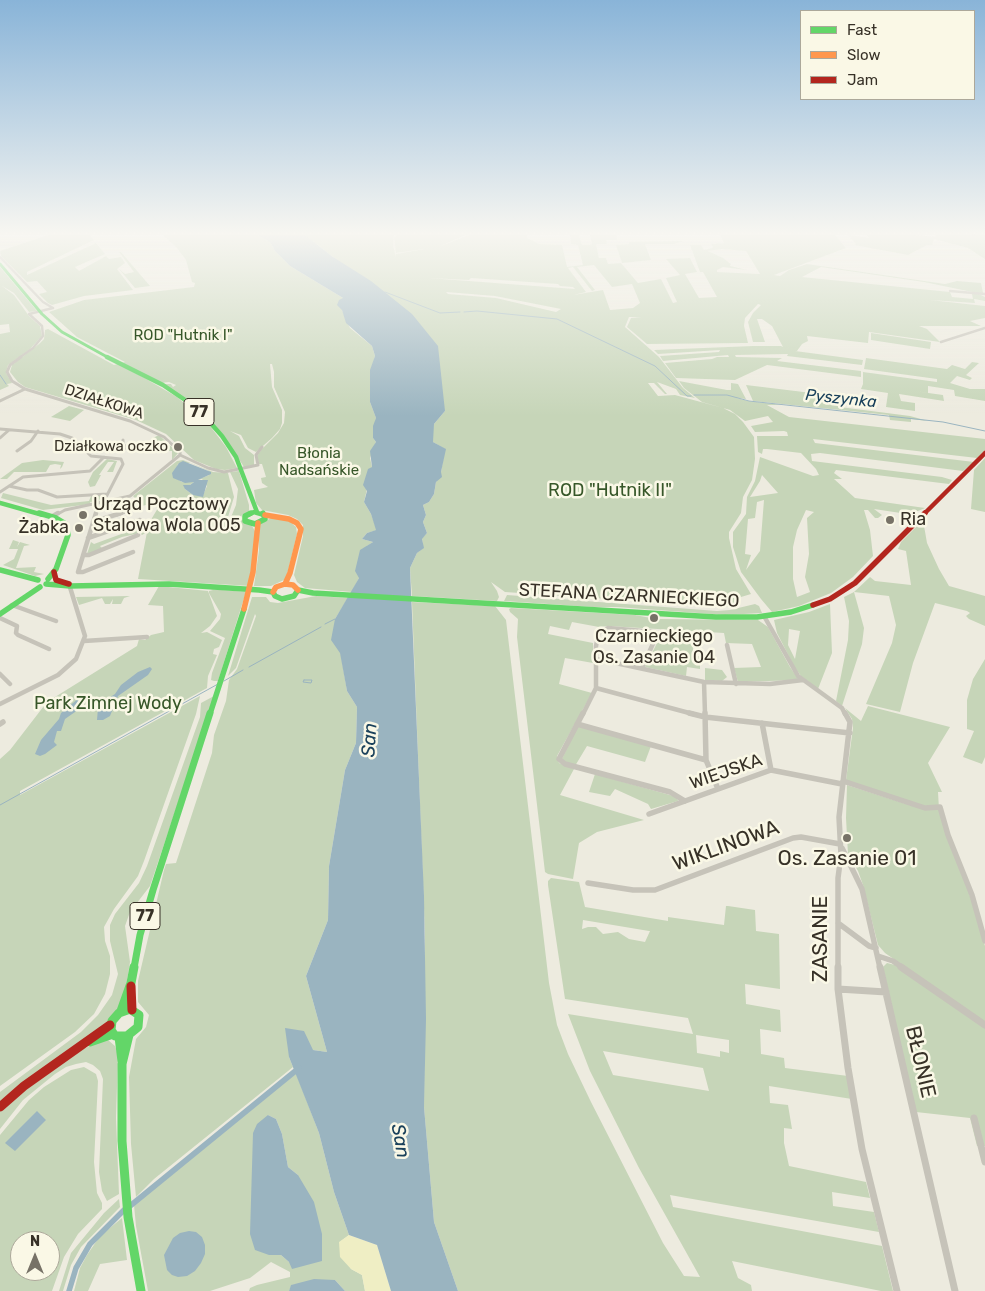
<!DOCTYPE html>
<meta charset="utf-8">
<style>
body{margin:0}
#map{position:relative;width:985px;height:1291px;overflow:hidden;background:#edebdf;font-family:Rubik,sans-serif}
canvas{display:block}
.legend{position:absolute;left:800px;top:10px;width:175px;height:90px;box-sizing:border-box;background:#faf8e6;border:1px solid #aca89a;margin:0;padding:6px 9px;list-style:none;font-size:15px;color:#373127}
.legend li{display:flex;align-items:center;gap:10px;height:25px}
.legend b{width:25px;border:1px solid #aca89a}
.north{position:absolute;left:10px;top:1231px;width:50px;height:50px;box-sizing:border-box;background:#faf8e6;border:1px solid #aca89a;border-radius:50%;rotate:0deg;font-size:14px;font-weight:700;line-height:20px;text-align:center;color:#373127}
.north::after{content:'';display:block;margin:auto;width:18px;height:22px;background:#777267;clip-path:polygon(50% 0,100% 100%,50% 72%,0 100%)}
</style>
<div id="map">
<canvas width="985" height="1291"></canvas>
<ul class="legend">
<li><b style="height:6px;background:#63d668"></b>Fast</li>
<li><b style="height:6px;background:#ff974d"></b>Slow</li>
<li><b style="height:6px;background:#b3261e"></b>Jam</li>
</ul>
<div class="north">N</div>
</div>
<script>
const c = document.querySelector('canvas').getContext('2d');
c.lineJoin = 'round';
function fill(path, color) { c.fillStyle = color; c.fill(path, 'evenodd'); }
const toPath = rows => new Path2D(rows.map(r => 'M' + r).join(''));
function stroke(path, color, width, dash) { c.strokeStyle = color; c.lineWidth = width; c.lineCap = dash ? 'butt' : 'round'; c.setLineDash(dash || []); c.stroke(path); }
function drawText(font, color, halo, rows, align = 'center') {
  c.font = font + ' Rubik,sans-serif'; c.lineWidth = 5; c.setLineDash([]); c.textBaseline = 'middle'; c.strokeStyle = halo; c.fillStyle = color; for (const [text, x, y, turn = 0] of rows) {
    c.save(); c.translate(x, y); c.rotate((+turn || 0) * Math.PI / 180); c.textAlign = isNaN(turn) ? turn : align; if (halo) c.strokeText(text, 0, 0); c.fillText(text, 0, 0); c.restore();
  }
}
fill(toPath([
 [48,235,90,235,94,240,27,272,27,275,96,243,105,254,75,267,79,271,106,256,109,259,121,257,125,263,117,269,133,290,84,296,52,305,48,303,39,294,47,292,37,281,27,282,1,256,0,251],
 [163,235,258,235,270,242,275,251,290,266,343,298,342,310,350,328,372,346,375,356,370,379,370,402,376,418,373,438,376,442,370,458,372,467,364,502,371,514,377,530,367,533,362,539,373,542,367,546,359,578,352,592,305,588,297,582,294,575,303,536,303,525,297,519,288,515,262,510,256,503,254,490,268,487,262,483,261,478,266,477,262,464,259,464,257,456,262,449,278,433,284,423,285,412,274,387,274,372,272,364,270,364,272,387,282,410,282,423,280,429,272,438,256,452,248,448,241,435,230,431,239,436,245,448,254,455,254,465,244,467,223,434,164,384,171,384,173,387,176,385,169,382,161,383,125,364,122,365,177,397,210,426,226,447,237,468,225,470,216,469,194,460,166,434,136,420,25,387,18,382,10,372,12,365,39,344,44,339,45,330,48,329,114,365,125,362,77,337,49,312,84,300,194,287,195,283,192,282,186,260,177,248],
 [305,235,394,235,393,245,396,257,396,254,424,249,396,253,394,238,397,235,465,235,441,246,469,235,527,235,527,238,539,244,562,245,567,267,583,265,578,245,571,244,570,235,579,235,582,245,589,245,592,244,590,235,616,235,617,240,606,240,607,244,596,244,599,258,606,258,608,264,621,263,638,283,661,279,673,303,677,302,666,278,680,275,666,259,690,258,697,272,685,274,699,298,717,297,703,272,700,272,690,245,701,245,704,250,712,248,713,247,711,244,724,243,720,235,835,235,846,248,774,275,780,276,789,270,807,264,945,284,957,281,981,283,983,293,977,293,924,282,821,267,802,277,950,292,952,297,973,299,972,294,979,294,985,297,985,301,974,299,975,303,930,300,985,306,985,318,970,321,981,326,919,326,927,329,940,342,869,332,868,343,807,336,808,341,802,344,797,351,795,351,863,360,862,365,787,356,788,354,735,355,736,357,782,358,777,361,861,371,861,377,767,365,735,380,676,378,665,363,712,359,717,357,729,357,728,355,663,361,660,356,719,352,720,350,658,354,654,350,753,346,781,346,783,347,772,326,762,319,757,319,765,342,753,342,748,322,753,313,761,305,758,304,745,318,744,326,748,343,647,344,627,327,631,318,641,317,629,317,625,327,659,357,683,388,695,398,680,395,676,389,657,382,667,394,665,394,654,383,648,383,658,396,675,395,723,408,735,414,743,422,754,437,755,459,752,480,743,497,741,513,729,532,729,538,736,569,751,594,741,597,740,604,729,607,505,592,491,582,497,591,499,597,497,601,412,596,410,568,417,553,423,548,422,538,427,533,423,522,426,515,423,505,429,502,434,494,436,482,441,472,445,449,433,442,433,428,434,424,445,411,333,257],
 [722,249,746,251,760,274,717,272,717,270,723,267,747,270,730,266,731,264,723,258,708,251],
 [594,265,612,287,632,284,640,303,633,308,610,310,603,290,573,295,586,292,568,268,573,267,592,291,595,290,577,267],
 [429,278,469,280,471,278,558,284,560,286,573,287,575,289],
 [446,292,495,296,561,309,556,312,496,298,448,294],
 [848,235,869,238,867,235,914,235,937,237,935,235,985,235,985,259,968,248,934,239,932,245,927,245,908,255,854,245,856,244],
 [684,241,674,244,645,244,651,260,622,263,616,245,629,244,629,242],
 [119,252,121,252,150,286,135,288,119,269,125,274,134,272],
 [0,267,37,311,29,312,14,293,2,286,14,295,29,316,40,326,42,336,30,349,8,365,6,373,12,383,7,384,9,386,0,390,0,334,10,332,9,324,0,325],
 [871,333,931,342,930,349,871,340],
 [866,358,947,369,952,365,965,369,972,362,979,363,966,375,972,378,970,380,957,376,950,383,970,389,985,389,985,401,955,396,954,390,928,386,928,393,914,391,943,395,944,401,899,394,901,401,915,403,915,411,886,407,888,393,861,389,863,384,863,372,937,382,937,379,864,369],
 [679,381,727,390,731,390,731,383,738,384,746,399,737,398,748,401,783,405,767,405,789,417,985,439,985,450,977,458,813,439,815,443,974,462,963,471,820,453,811,454,812,461,942,477,952,480,949,484,836,470,834,473,842,479,834,479,855,498,925,508,918,511,900,510,914,515,874,509,882,515,878,518,875,518,868,510,864,510,870,530,873,556,853,577,831,593,799,606,772,612,761,599,741,572,733,547,733,532,746,514,747,497,755,481,760,457,813,476,819,475,816,469,801,453,767,449,763,449,762,454,758,452,757,436,788,436,787,432,784,431,755,432,751,426,773,422,768,416,745,421,730,410,702,402,684,388],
 [762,475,778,493,750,497,760,481],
 [764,500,760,551,746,570,751,555,745,554,748,519,755,518,757,502],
 [806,510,814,512,807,518,809,554,805,577,810,592,797,597,793,579,793,547,797,530],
 [746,385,853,398,857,399,857,402,841,400,840,407,910,416,928,421,911,419,911,422,890,420,889,415,753,401],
 [69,406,84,410,70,421,51,417],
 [159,435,178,453,172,460,172,451,144,451,137,449,158,447,156,440,151,439],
 [985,458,985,512,971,509,974,470],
 [107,459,117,461,113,472,107,472,114,462,108,462,99,475,101,475,95,486,90,487,88,482,93,472],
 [43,460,64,462,62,467,60,469,61,465,55,464,50,465,46,472,14,472,7,479,0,479,22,463],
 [183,460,213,472,228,473,234,497,228,517,222,519,222,522,229,522,236,505,238,489,230,472,239,471,249,505,249,511,242,515,240,519,251,524,256,533,251,586,138,579,147,532,142,535,141,534,147,526,151,525,152,518,158,508,150,504,142,506,133,496,177,461],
 [190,463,209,471,209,475,197,480,202,479,207,486,203,495,193,495,185,489,185,485,190,485,194,482,182,482,173,476,178,464],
 [3,493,51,505,89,501,91,496,101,496,99,501,90,502,91,504,43,510,1,498],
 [271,518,289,521,296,527,297,534,286,579,271,586,254,586,259,550,259,525],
 [923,520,927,543,939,569,949,586,985,596,985,626,969,619,966,616,970,613,967,611,935,603,913,663,900,712,866,704,892,643,896,625,889,596,854,592,864,628,862,644,842,706,836,701,848,640,849,621,844,597,854,592,870,577,875,581,911,585,906,551,898,549,901,542],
 [146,525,140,533,122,537,100,546,103,549,87,554,91,542,94,544],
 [13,540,19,542,17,547,20,542,30,545,24,546,16,568,36,567,34,572,44,574,35,576,3,565,14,559,18,549,9,549],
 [159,586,208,591,217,616,210,626,201,633,207,632,222,640,219,647,214,649,213,654,217,655,208,676,207,688,20,791,20,795,200,696,196,714,144,861,138,876,114,909,104,927,105,941,110,956,110,974,105,994,94,1014,75,1032,0,1086,0,759,10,750,47,702,137,646,139,639,145,640,151,635,164,632,163,606,148,605],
 [210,589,246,592,218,681,214,681,211,680,212,673,225,638,210,631,220,619,221,614,209,593,209,591,213,590],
 [507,595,717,611,730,610,755,604,759,606,762,613,725,615,617,607,593,607,504,601],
 [130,596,124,598,121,604,112,604,113,599,110,604,105,604,102,598,79,605,76,597],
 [316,596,348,598,335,619,347,691,357,707,356,743,345,770,329,866,328,920,306,976,327,1052,313,1050,289,1057,293,1067,154,1179,136,1197,131,1144,129,1077,136,1039,146,1027,149,1015,138,1002,138,981,164,870,166,864,176,863,212,753,214,735,226,701,229,680,237,669,256,616,255,614,236,668,228,676,252,597,266,597,270,602,278,603],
 [412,602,495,606,506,620,549,983,557,1025,568,1054,591,1102,663,1243,684,1276,700,1277,639,1168,590,1071,568,1014,693,1034,688,1018,565,999,548,885,548,881,551,878,579,882,585,907,668,921,668,917,724,925,726,906,728,906,755,910,756,931,779,934,780,989,745,984,746,1004,780,1010,781,1032,760,1029,761,1054,784,1058,785,1068,848,1076,852,1099,769,1086,770,1103,788,1105,792,1129,784,1128,784,1143,789,1166,866,1182,870,1198,832,1192,833,1206,874,1212,879,1232,670,1195,673,1207,882,1246,893,1291,881,1291,732,1261,738,1278,751,1285,752,1291,458,1291,434,1222,424,1107,425,934],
 [583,920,649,931,650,931,645,942,629,939,618,932,603,934,596,927,588,927,582,929],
 [696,1035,729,1040,729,1053,720,1051,720,1057,697,1053],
 [603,1051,703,1068,709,1091,613,1075],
 [830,604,832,653,818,689,801,676,795,668,777,633,774,620,809,612],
 [789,629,800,631,795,659,788,645],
 [511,608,635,615,656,619,758,620,768,627,790,667,799,680,738,682,734,668,761,667,752,644,726,643,724,633,608,626,599,627,572,622,569,630,550,626,548,634,593,643,593,663,565,658,559,684,592,693,557,756,559,763,574,769,560,795,644,820,597,832,579,843,573,879,548,874,545,872,517,637,518,619,510,612,509,609],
 [700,633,699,645,693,646,693,656,700,656,700,669,687,667,686,676,645,667,659,639,678,643,681,634],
 [985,659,985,757,982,764,963,757,974,731,967,729,967,700,973,679],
 [705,668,722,670,727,677,722,681,705,680],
 [214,696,150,886,130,912,125,926,130,962,125,994,119,1007,105,1026,0,1103,0,1092,81,1032,98,1015,112,995,118,974,110,941,110,925,115,914,139,883,147,866,200,717,201,703],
 [868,706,950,727,928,763,942,792,938,792,939,809,970,896,985,946,985,1022,885,953,878,945,863,885,858,871,848,854,846,818,847,785,906,804,846,780,853,728,852,719,845,708,861,721],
 [578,726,651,746,645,762,587,746,575,766,561,761],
 [595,774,677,797,678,801,651,809,648,804,615,789,610,796,589,792],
 [887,963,895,965,985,1028,985,1146,977,1146,970,1118,916,1112,883,967],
 [104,1040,108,1040,115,1046,118,1055,116,1118,119,1194,107,1201,102,1191,99,1172,103,1079,100,1071,93,1065,86,1062,76,1064,66,1067,55,1074,23,1100,0,1129,0,1111,13,1099,83,1049],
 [84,1067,96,1074,98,1081,94,1162,97,1193,102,1203,102,1209,78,1234,64,1257,52,1291,0,1291,0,1135,29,1100,44,1087,71,1070],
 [20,1241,50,1241,50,1271,20,1271],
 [296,1073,319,1133,334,1192,349,1235,340,1242,351,1269,362,1275,365,1291,345,1291,335,1280,292,1285,289,1291,249,1291,250,1288,257,1285,290,1277,290,1272,271,1262,250,1278,210,1291,148,1291,136,1226,134,1205],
 [268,1115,276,1119,282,1134,288,1167,298,1175,289,1262,281,1255],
 [119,1199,120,1207,81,1247,71,1265,63,1291,59,1291,71,1253,104,1213],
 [122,1218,127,1260,100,1264,88,1291,74,1291,80,1268,87,1255,100,1236]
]), '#c6d5b8');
fill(toPath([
 [349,1235,377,1245,391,1291,365,1291,362,1275,351,1269,340,1257,339,1242]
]), '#efeec4');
fill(toPath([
 [258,235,305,235,333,257,371,281,412,314,438,346,445,411,434,424,433,442,446,449,441,472,442,477,436,482,434,494,429,502,423,505,426,515,423,522,427,533,422,539,424,548,417,553,410,568,424,896,426,1019,424,1107,434,1222,458,1291,391,1291,377,1245,349,1235,334,1192,319,1133,289,1057,285,1028,304,1031,313,1050,327,1052,306,976,328,920,329,866,345,770,356,743,357,707,347,691,340,653,331,640,335,619,359,578,355,571,360,550,373,542,362,539,367,533,376,530,371,514,364,502,367,491,363,485,368,469,372,467,370,451,376,442,373,438,373,426,376,418,370,402,370,370,375,356,372,346,346,323,342,310,337,305,339,300,343,298,290,266,275,251,270,242],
 [183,461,211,472,211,474,198,480,208,480,203,497,193,495,185,489,183,485,190,485,194,482,185,483,173,478,172,473,179,463],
 [150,667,152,669,148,675,118,696,110,716,103,720,97,720,98,708,103,702,115,694,121,685,138,672],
 [79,698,84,699,84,702,75,712,65,719,61,731,57,731,54,742,57,745,45,754,40,756,35,754,41,740,59,719,61,713],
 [37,1111,46,1120,15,1151,5,1143],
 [268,1115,276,1119,282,1134,288,1167,298,1175,314,1202,322,1234,322,1261,292,1269,289,1262,281,1255,269,1255,255,1250,250,1234,253,1133,257,1124],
 [189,1231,196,1232,202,1237,205,1245,205,1254,201,1263,195,1271,187,1276,178,1277,172,1275,167,1270,164,1255,173,1238,180,1233],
 [314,1279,335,1280,345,1291,289,1291,291,1285]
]), '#9ab4c0');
stroke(toPath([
 [385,292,440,313,460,312],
 [464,312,477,311,557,319,655,366,687,396,691,396],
 [0,375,6,384],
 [694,395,727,395,749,401,943,422,985,431],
 [325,624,335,619],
 [249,667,321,627],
 [304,680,312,680,311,683,303,682,304,680],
 [224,681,243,670],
 [0,805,218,684]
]), '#9ab4c0', 1);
stroke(toPath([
 [130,1206,299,1068],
 [69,1291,76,1268,90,1244,124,1210]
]), '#9ab4c0', 5.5);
stroke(toPath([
 [972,235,974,235],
 [0,257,43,302,53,308],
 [950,291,985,294],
 [941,342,985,328],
 [19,358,33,348,43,336,42,326,29,314,53,308]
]), '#c6c3b9', 2.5);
stroke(toPath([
 [21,357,10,365,7,372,12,381,25,389,130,421,164,437,180,452,180,455],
 [0,401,25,389],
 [0,429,60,434,72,438,91,456,121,459,123,464,103,503],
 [0,438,9,430],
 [17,451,31,441,38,431],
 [84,451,127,448,123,444,123,440],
 [180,455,208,468,224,472,258,465,256,455,262,447],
 [9,486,27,490,38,490,57,497,107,494],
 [0,492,23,477,90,471,104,457],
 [56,515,65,510,130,496,180,455],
 [96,515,97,504],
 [117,515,125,512]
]), '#c6c3b9', 3);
stroke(toPath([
 [96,513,78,572,83,572,133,552],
 [51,517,58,513],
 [93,522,121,513],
 [88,538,140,520],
 [83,555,89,555,138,535],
 [12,605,56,621],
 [764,616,798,676,842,708,845,714],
 [0,618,17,626,16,633,18,635,49,649],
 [84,641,147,637],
 [727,645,736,684],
 [597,659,704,682,770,684,803,680],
 [0,674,10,684],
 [704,682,705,714],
 [596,688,693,714],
 [0,704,58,675,76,659,85,636,69,584],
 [583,714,596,688,596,646,599,632,608,628,655,632,656,637,642,668]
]), '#c6c3b9', 4.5);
stroke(toPath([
 [583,713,559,759,565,764,670,792,685,801],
 [689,713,705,717,850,733],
 [705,713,706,760,718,789],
 [762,723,771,770],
 [0,724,3,722],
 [577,724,706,760],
 [843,781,925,808,940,807,948,835,972,895,985,941],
 [649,814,771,770,842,784],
 [842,848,862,889,880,968],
 [588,883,633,890,655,890,793,838,801,837,840,844],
 [838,923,869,946,876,948],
 [878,956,893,961,903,968],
 [838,968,838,878,841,855,839,817,850,722,845,713]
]), '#c6c3b9', 5.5);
stroke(toPath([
 [838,967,838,989,848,1068,862,1149,897,1291],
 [880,967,955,1291],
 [901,967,985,1025],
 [838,989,886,992],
 [974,1118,985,1162]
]), '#c6c3b9', 7);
stroke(toPath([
 [0,264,42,314,62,332,109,358]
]), '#63d668', 3);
stroke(toPath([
 [107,357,163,385,188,402,206,418,222,436,236,457,257,512],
 [0,503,43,515],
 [248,515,254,512,264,515]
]), '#63d668', 4.5);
stroke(toPath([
 [39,513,56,518,66,524,68,535,56,569,48,579],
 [251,513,245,516,245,521,255,524,265,519,263,513],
 [0,570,38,580],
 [46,584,70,586,169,584,259,590,273,592,275,596,282,599,294,596,298,590],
 [298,590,313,593,716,617,757,617,791,612,813,605],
 [0,614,40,587],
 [210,714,244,609]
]), '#63d668', 5.5);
stroke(toPath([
 [134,968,140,935,153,890,210,713]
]), '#63d668', 7);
stroke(toPath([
 [130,1009,139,1015,138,1027,127,1036,115,1036,111,1030,112,1021,119,1013,130,1009],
 [121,1011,131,983,134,967],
 [129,1035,122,1064,122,1141,128,1217,141,1291],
 [119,1037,122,1061],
 [90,1042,113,1034]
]), '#63d668', 9);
stroke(toPath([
 [265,515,289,519,297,523,301,529,290,573,285,584],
 [273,592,276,587,285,584,293,585,298,590],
 [244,609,253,572,258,523]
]), '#ff974d', 5.5);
stroke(toPath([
 [923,515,985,453]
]), '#b3261e', 4.5);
stroke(toPath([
 [54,572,56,580,69,584],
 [813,605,830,599,855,583,925,513]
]), '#b3261e', 5.5);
stroke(toPath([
 [131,986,132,1010],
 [0,1107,24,1086,110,1025]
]), '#b3261e', 9);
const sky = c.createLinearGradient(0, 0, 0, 416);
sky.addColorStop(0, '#89b4d8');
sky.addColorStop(0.56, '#f7f6f1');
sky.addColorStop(1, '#f7f6f100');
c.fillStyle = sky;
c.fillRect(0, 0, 985, 416);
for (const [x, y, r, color] of [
 [178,447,5,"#777267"],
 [83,515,5,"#777267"],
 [890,520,5,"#777267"],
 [79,528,5,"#777267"],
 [654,618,5,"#777267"],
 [847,838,5,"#777267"]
]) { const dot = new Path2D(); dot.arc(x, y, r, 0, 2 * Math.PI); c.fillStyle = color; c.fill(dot); stroke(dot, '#faf8e6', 2); }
drawText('15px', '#375729', '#faf8e6', [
 ["ROD \"Hutnik I\"",183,336],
 ["Błonia",319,454],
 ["Nadsańskie",319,471]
]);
drawText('15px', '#373127', '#faf8e6', [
 ["DZIAŁKOWA",104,402,18]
]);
drawText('15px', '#373127', '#faf8e6', [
 ["Działkowa oczko",168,447]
], 'right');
drawText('italic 16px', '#1a415b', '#faf8e6', [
 ["Pyszynka",841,399,6]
]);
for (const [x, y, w] of [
 [199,412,30],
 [145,916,30]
]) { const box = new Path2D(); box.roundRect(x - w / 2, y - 13.5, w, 27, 4); c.fillStyle = '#faf8e6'; c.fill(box); stroke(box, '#373127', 1); }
drawText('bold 16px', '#373127', null, [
 ["77",199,412],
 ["77",145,916]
]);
drawText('18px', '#375729', '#faf8e6', [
 ["ROD \"Hutnik II\"",610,491],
 ["Park Zimnej Wody",108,704]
]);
drawText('18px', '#373127', '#faf8e6', [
 ["Urząd Pocztowy",93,505],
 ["Stalowa Wola 005",93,526],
 ["Ria",900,520],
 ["Żabka",69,528,"right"],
 ["Czarnieckiego",654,637,"center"],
 ["Os. Zasanie 04",654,658,"center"]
], 'left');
drawText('18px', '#373127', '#faf8e6', [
 ["STEFANA CZARNIECKIEGO",629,596,3],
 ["WIEJSKA",726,772,-19]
]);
drawText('italic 19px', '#1a415b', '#faf8e6', [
 ["San",370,740,-86],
 ["San",400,1141,80]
]);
drawText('21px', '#373127', '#faf8e6', [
 ["WIKLINOWA",726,846,-20],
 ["ZASANIE",821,939,-90],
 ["BŁONIE",920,1062,77]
]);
drawText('21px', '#373127', '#faf8e6', [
 ["Os. Zasanie 01",847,859]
]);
</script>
